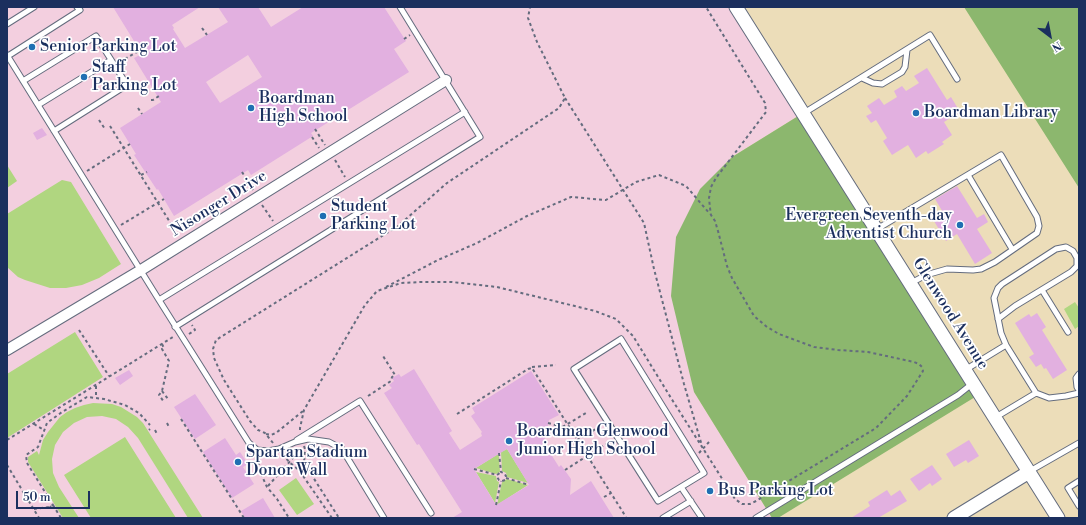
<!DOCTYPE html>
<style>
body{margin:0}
#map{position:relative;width:1086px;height:525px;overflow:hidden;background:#ecddb9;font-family:"Libre Bodoni",serif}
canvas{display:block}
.frame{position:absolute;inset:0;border:8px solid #1b2f5e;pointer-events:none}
.north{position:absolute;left:1030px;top:16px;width:40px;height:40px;-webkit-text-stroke:3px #fff;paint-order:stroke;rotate:148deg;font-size:11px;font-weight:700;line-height:16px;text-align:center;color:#1b2f5e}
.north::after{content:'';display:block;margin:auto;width:14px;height:18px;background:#1b2f5e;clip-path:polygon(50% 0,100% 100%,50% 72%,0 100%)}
.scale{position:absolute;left:16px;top:491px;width:74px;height:18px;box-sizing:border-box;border:2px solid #1b2f5e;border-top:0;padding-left:5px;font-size:12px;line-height:14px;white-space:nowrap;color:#1b2f5e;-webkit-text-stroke:3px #fff;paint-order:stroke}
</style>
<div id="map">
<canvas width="1086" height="525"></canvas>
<div class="frame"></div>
<div class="north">N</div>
<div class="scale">50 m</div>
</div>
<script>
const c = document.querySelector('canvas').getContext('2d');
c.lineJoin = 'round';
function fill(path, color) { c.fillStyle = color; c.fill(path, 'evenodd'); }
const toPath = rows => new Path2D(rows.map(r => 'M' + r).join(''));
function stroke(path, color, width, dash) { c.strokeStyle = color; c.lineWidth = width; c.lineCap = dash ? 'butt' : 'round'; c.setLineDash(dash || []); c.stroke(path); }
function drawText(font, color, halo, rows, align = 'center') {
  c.font = font + ' "Libre Bodoni",serif'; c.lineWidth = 3.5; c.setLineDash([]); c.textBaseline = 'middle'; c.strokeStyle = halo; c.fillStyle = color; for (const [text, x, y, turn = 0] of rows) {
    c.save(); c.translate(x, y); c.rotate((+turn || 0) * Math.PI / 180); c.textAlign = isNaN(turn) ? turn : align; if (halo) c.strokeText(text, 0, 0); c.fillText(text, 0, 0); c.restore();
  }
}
fill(toPath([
 [7,7,736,7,803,113,732,157,694,392,772,518,7,518]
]), '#f3cfdf');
fill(toPath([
 [7,165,17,181,7,188],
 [62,180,71,182,121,264,99,278,82,285,66,288,50,288,25,280,18,277,7,267,7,214],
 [1075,302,1079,308,1079,326,1075,329,1064,309],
 [75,332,103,377,7,438,7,374],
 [93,403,112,404,121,407,137,417,143,423,203,518,188,518,138,438,128,427,116,419,102,416,87,417,74,423,63,432,55,445,52,459,53,473,59,487,79,518,63,518,28,462,28,457,37,451,39,455,43,440,48,432,60,417,67,412,75,408,84,405],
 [125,437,176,518,91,518,64,475],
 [507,449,528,483,507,477,506,473,502,471,501,452],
 [498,454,499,457,500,472,496,474,476,468],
 [476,472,496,476,497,481,499,482,495,503],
 [296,478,314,504,297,515,279,490],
 [507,479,528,485,497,505,502,482]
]), '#b0d680');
fill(toPath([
 [964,7,1079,7,1079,188],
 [803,113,980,394,778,518,772,518,694,392,671,296,676,237,700,189,732,157]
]), '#8cb76e');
fill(toPath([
 [113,7,200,7,172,25,174,28,173,29,185,48,228,22,218,7,258,7,271,27,303,7,384,7,406,41,394,49,409,72,311,133,313,136,251,175,248,170,174,216,158,189,157,190,134,155,136,154,120,128,161,102,134,58,142,54],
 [248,55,262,77,220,103,206,82],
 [927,68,947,100,951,97,960,112,944,122,952,135,942,142,944,144,928,154,926,151,916,158,908,145,892,155,883,141,887,138,876,120,871,123,866,116,872,113,867,106,879,98,884,105,897,97,894,91,902,86,906,91,919,83,914,76],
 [42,128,47,135,37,140,33,133],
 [957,186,977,218,984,214,988,222,977,229,992,253,975,264,957,234,946,241,934,221,944,214,935,199],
 [1037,313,1046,327,1042,330,1067,370,1053,379,1046,368,1044,369,1041,364,1036,367,1029,357,1034,354,1015,323,1029,314,1031,317],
 [414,369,452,431,449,433,460,450,482,436,481,433,482,432,471,416,475,413,472,408,531,371,559,415,549,420,544,443,559,467,561,465,571,479,570,495,591,481,614,518,452,518,462,512,419,444,417,445,384,393,392,388,389,385,394,381,392,378,399,374,401,377],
 [507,449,529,485,496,505,474,469],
 [129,370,133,376,120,385,115,378],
 [195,394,216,425,195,439,174,407],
 [225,438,236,455,240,452,248,464,243,467,254,484,232,498,203,452],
 [969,440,979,456,968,463,966,460,954,467,946,454],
 [932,465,942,479,932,486,930,483,919,491,910,479],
 [887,490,891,496,900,490,907,501,878,518,851,518,870,506,868,502],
 [263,498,275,518,245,518,241,511]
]), '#e2b0e0');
const service = toPath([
 [7,24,34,7],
 [7,55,159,300,249,443,257,450,268,451,279,449,295,442,308,439,329,442,342,449,384,518],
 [8,56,80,10,77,7],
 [862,78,873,83,882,84,902,72,905,67,907,50],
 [23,81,96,36,127,85,54,131],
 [38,105,111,60],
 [804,113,930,35,957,79],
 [968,175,1012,249],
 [877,229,1001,155,1037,217,1039,226,1037,233,995,262,981,269,973,270,947,269,926,275,911,283],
 [1042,290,1068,332],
 [159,300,465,112],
 [998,319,1015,306,1071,272,1077,266,1077,258,1073,251,1066,247,1056,249,1002,284,998,288,994,298,1001,333,1006,345],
 [175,327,480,137,400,7],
 [621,339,704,473,658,501,574,369,621,339],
 [965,370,1006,345,1036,393,996,417],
 [1079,374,1076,378,1077,387,1079,390],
 [1036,393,1049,398,1066,396,1079,393],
 [297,440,360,401,431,513],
 [1030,471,1079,443],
 [1079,481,1068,488,1079,506],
 [681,487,702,518],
 [663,518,691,501],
 [756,518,958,395,973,383]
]);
const minor = toPath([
 [7,350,141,270,446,80]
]);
const tertiary = toPath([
 [736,7,1058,518],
 [954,518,1029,472]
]);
stroke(service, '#646c7e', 7);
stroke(minor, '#646c7e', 12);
stroke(tertiary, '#646c7e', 15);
stroke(toPath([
 [202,28,207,35],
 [404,39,410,35],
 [125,59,142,49],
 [565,98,644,223,654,269,684,384,702,446],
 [151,100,153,100,159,96],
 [138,108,142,114],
 [99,120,105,129],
 [110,126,178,235],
 [315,129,325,145],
 [312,137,319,148],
 [335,160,345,177],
 [87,171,130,144],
 [242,172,253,190],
 [141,175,147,172],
 [262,205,273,221],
 [121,225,164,199],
 [386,287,438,260,477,243,527,216,571,197,606,200,636,182,659,175,686,186,710,214],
 [79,330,109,376],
 [189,334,195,330,192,325],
 [162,344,164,348,162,349,169,361,162,391,159,395,164,402],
 [532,367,556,365],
 [96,386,96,398],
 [162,391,168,399],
 [368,396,391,381,392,377,395,375,383,356],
 [457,414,528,369,532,368,626,517],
 [181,419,244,518],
 [167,423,169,427],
 [548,423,562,427],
 [34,424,44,430],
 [149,430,150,429],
 [155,430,157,434],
 [300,430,300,428,304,410,365,305,377,291,401,283,421,282,452,282,497,287,595,311,616,319,633,336,671,398,735,499,742,504,750,504,756,501,876,428,907,396,923,371,922,367,919,364,914,362,868,352,838,350,814,347,779,334,767,327,754,316,732,278,727,266,718,231,715,221,711,215,710,208,709,198,711,187,716,178,766,112,765,103,706,7],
 [546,431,554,432,586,413],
 [266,434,271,435,276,433,303,411],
 [7,440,173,337],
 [577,440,596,429],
 [273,443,265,433,258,430,250,421,224,380,214,358,213,349,216,340,398,226,447,183,559,108,565,98,537,42,528,18,530,7],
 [304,446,305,449,304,463,339,518],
 [499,453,501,472,504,473,506,476,505,480,502,481,499,480,497,477,497,475,501,472],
 [699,453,709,442],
 [283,454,289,462,299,470,332,518],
 [257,456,262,476,267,487,277,499,289,518],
 [7,465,39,518],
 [474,469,497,475],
 [565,470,606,444],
 [506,478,529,485],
 [268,486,301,449],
 [604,497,611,493],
 [53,505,61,518],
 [496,505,501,481],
 [50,506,53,511],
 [34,509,49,507,53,505,27,463,26,455,38,447,47,423,62,412,87,397,104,399,125,405,139,413,150,425]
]), '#646c7e', 2, [3, 3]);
stroke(service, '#fff', 5);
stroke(minor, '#fff', 10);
stroke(tertiary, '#fff', 13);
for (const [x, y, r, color] of [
 [32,47,4,"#1f6fb2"],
 [84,77,4,"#1f6fb2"],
 [251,108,4,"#1f6fb2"],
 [916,113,4,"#1f6fb2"],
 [323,216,4,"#1f6fb2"],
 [960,225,4,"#1f6fb2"],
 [509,441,4,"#1f6fb2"],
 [238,462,4,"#1f6fb2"],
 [710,491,4,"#1f6fb2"]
]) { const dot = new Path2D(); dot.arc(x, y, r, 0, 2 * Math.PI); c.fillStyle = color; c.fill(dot); stroke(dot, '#fff', 1.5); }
drawText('16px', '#1b2f5e', '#fff', [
 ["Senior Parking Lot",40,47],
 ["Staff",92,68],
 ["Parking Lot",92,86],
 ["Boardman",259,99],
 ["High School",259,117],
 ["Boardman Library",924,113],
 ["Student",331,207],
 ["Parking Lot",331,225],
 ["Evergreen Seventh-day",952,216,"right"],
 ["Adventist Church",952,234,"right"],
 ["Boardman Glenwood",517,432],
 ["Junior High School",517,450],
 ["Spartan Stadium",246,453],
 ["Donor Wall",246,471],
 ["Bus Parking Lot",718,491]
], 'left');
drawText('16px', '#1b2f5e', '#fff', [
 ["Nisonger Drive",219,204,-32],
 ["Glenwood Avenue",950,314,58]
]);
</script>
